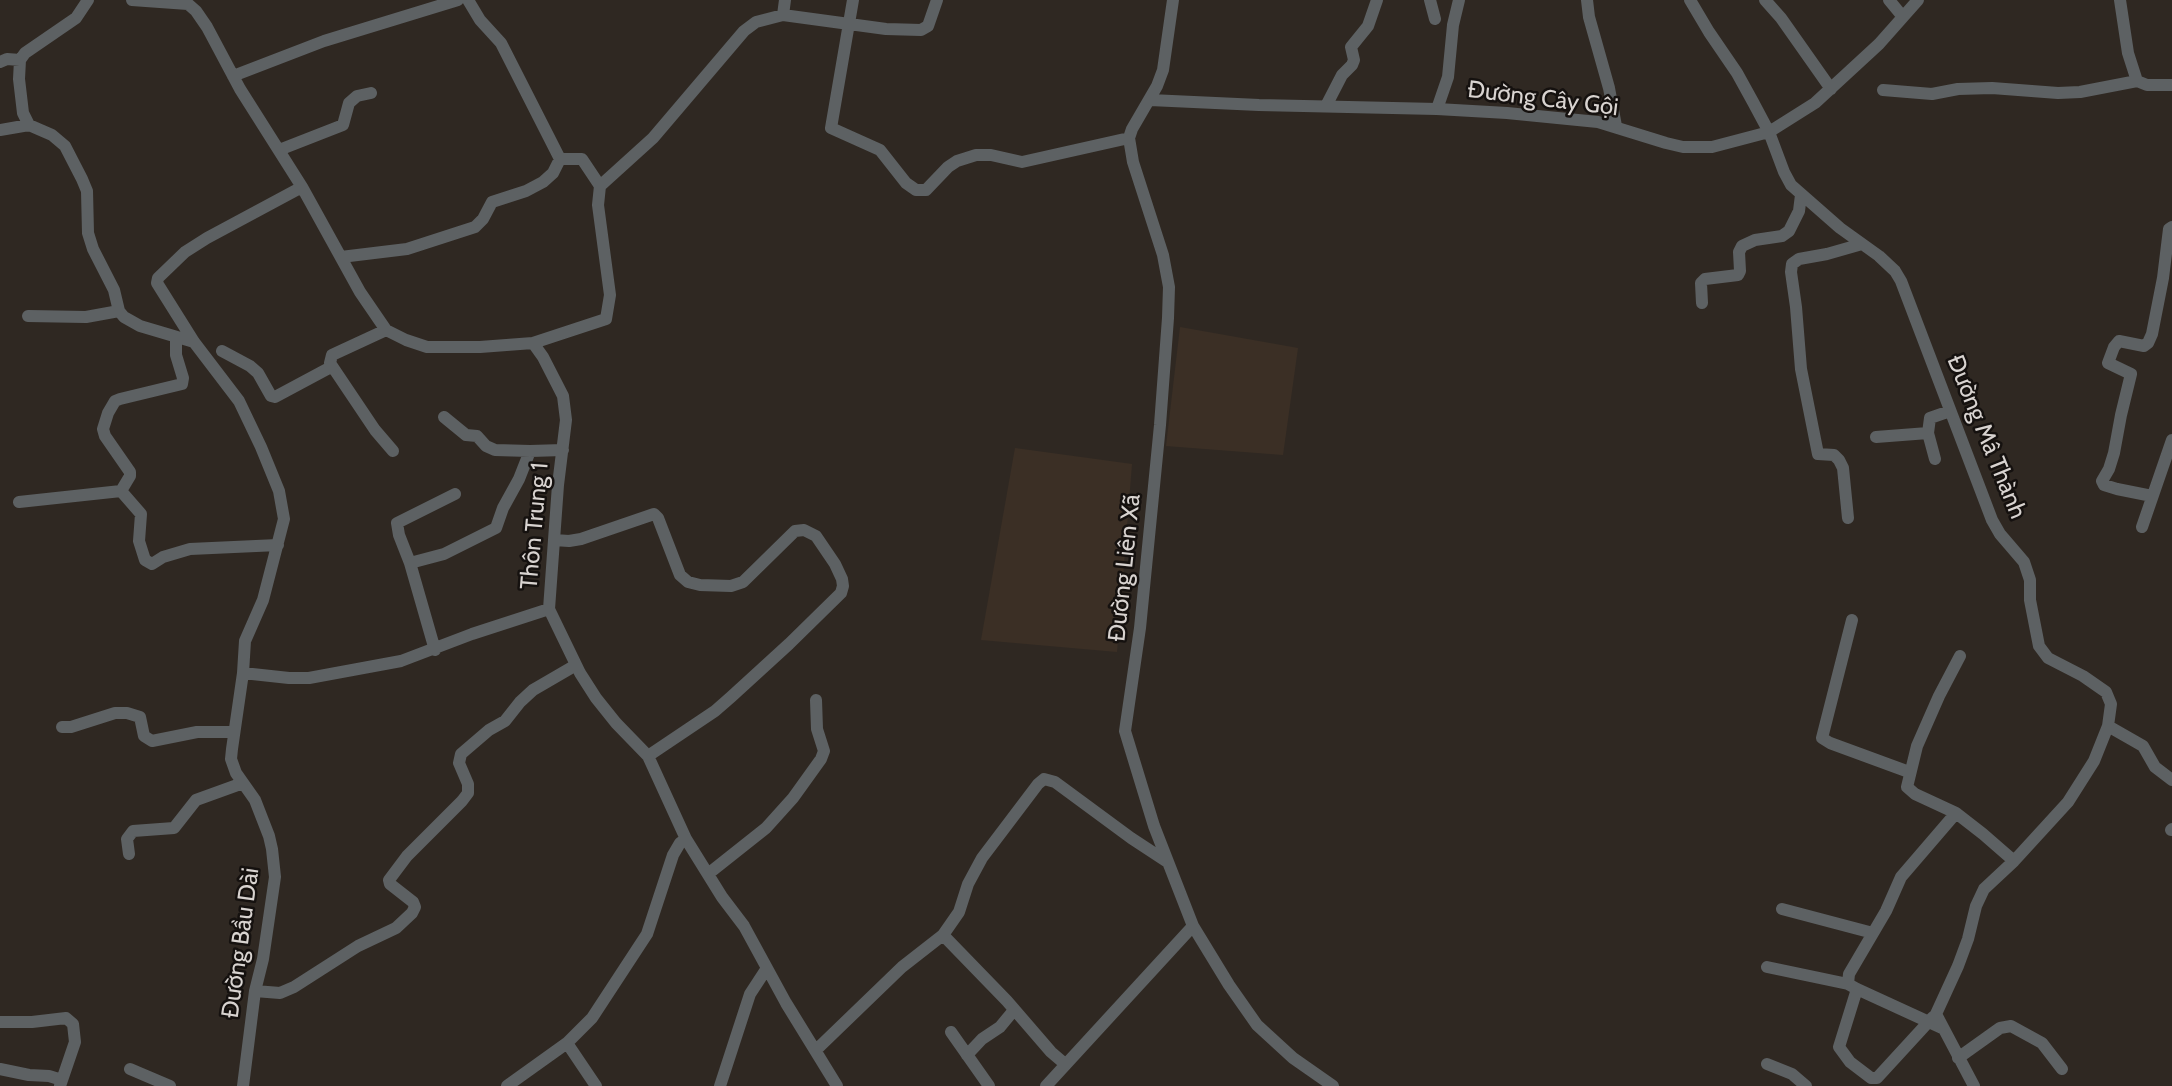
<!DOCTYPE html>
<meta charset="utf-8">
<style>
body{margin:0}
canvas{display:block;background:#2f2822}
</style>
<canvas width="2172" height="1086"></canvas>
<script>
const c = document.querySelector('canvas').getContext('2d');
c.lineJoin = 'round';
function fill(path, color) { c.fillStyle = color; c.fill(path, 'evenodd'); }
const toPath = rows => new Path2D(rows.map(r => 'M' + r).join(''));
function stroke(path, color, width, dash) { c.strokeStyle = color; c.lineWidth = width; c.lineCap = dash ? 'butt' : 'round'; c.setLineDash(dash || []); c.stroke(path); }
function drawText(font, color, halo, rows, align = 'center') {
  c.font = font + ' Cabin,sans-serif'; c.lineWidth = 5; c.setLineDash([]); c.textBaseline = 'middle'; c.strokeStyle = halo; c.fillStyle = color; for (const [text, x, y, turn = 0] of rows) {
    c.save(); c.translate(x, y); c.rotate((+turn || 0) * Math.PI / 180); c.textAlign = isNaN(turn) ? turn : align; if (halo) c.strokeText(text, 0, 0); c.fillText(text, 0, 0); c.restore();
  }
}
fill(toPath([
 [1180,327,1298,348,1283,455,1166,446],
 [1015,448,1132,464,1117,652,981,640]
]), '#3b2f25');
stroke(toPath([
 [88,0,76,18,25,53,20,60,19,79,23,113,29,125,52,135,65,146,82,179,87,191,88,233,93,249,114,290,119,311,124,317,140,326,194,342],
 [132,0,188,4,196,11,207,27,240,89,302,187,360,292,386,330,406,340,427,347,480,347,533,343,543,357,563,396,566,420,558,485,549,609,580,673,596,698,616,723,648,756,686,839,722,897,744,926,786,1003,837,1086],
 [468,0,480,20,501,43,560,159,582,159,600,186],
 [853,0,831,128,880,150,906,183,916,190,926,190,948,167,957,161,976,155,991,155,1022,162,1129,138],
 [1430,0,1435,19],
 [1587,0,1589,17,1609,88,1616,126],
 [1690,0,1709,32,1737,73,1753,102,1769,132,1784,172,1791,185,1840,228,1879,256,1895,271,1901,281,1992,520,2000,534,2024,562,2030,580,2030,600,2039,646,2048,658,2083,676,2106,692,2111,704,2108,726,2094,761,2068,802,2014,861,1984,889,1976,906,1968,939,1958,966,1936,1014,1974,1086],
 [1765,0,1781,18,1831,89],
 [1889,0,1903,17],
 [2120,0,2128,53,2137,81,2147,85,2172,85],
 [783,15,785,0],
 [0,62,7,59,20,60],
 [233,76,324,41,458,0],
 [1883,90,1932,94,1958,89,1992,88,2058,93,2080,92,2137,81],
 [1150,100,1259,105,1437,109,1507,113,1598,122,1666,143,1683,147,1712,147,1769,132,1815,103,1879,44,1918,0],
 [1326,106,1342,75,1352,65,1354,60,1351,47,1368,26,1377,0],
 [1437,109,1448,77,1453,25,1459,0],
 [0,130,29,125],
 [279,150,343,125,349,103,357,96,371,93],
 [341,257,407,249,475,227,483,219,492,202,526,191,543,182,553,173,560,159],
 [1702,303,1701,283,1705,279,1738,275,1740,271,1739,252,1742,246,1755,240,1782,236,1789,231,1799,211,1801,195],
 [28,316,86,317,119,311],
 [386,330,332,355,330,363,375,430,393,451],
 [176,337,176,355,183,378,182,384,120,399,115,401,108,413,103,429,105,436,130,472,130,476,121,491,141,514,139,541,145,560,152,564,163,557,190,549,278,545],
 [533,343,606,319,610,295,598,205,600,186,653,138,744,31,756,22,783,15,886,29,921,30,928,26,937,0],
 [222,351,250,366,258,373,271,396,275,397,331,367],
 [444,417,466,435,477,436,486,446,495,450,530,451,563,450],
 [1876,437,1928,433],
 [1935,459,1928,433,1930,418,1950,411],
 [2152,496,2117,489,2104,485,2102,481,2109,469,2114,453,2121,415,2131,374,2108,363,2114,347,2119,341,2144,346,2148,343,2152,334,2163,278,2169,229,2172,227],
 [19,502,121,491],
 [1848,518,1843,468,1839,460,1834,455,1818,454,1801,369,1796,307,1791,272,1792,264,1799,259,1827,254,1862,244],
 [2142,527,2172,440],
 [554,540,569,541,581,539,654,514,658,518,680,575,688,582,700,585,731,586,743,582,795,531,804,530,816,536,835,564,842,579,843,586,841,593,789,644,731,697,715,711,648,756],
 [410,563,444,554,496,528,503,508,519,479,530,451],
 [1852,620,1822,738,1830,743,1909,772],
 [435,650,410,563,399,535,397,523,455,494],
 [243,673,289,678,309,678,401,661,472,634,549,609],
 [2108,726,2143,746,2155,767,2172,780],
 [62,727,71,727,115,713,127,713,140,717,144,736,152,741,197,732,234,732],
 [1956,813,1915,794,1907,787,1917,746,1939,696,1960,656],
 [2171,830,2172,829],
 [129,854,127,839,133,831,174,828,196,800,243,783],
 [708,874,766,828,793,798,821,759,824,751,817,729,816,700],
 [1782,909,1873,933],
 [1193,926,1229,985,1257,1025,1293,1058,1333,1086],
 [943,935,1007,1001,1051,1052,1065,1064],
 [1767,967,1848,984],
 [1857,989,1839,1047,1850,1062,1871,1078,1877,1078,1933,1017],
 [255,991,280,993,294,987,358,946,396,928,412,913,415,907,413,902,390,884,389,880,407,856,462,801,468,793,468,784,459,763,461,754,489,730,505,721,520,702,533,690,576,665],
 [0,1022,32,1022,66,1018,73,1024,75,1042,60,1086],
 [1942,1028,1857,989,1848,984,1849,974,1886,911,1901,877,1956,813,1983,834,2014,861],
 [951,1032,989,1086],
 [567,1043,596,1086],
 [816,1050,902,967,943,935,959,912,968,884,982,858,1038,784,1044,779,1055,782,1131,838,1166,861],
 [967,1055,982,1039,1000,1027,1014,1010],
 [1958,1058,2000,1028,2011,1026,2042,1043,2062,1069],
 [1767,1064,1792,1074,1806,1086],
 [0,1069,29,1075,49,1076,62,1080],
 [130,1069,170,1086],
 [243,1086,255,991,263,959,275,877,272,849,269,836,255,800,236,773,231,759,232,749,243,673,245,641,263,600,284,519,279,491,261,447,239,401,194,342,157,283,158,278,185,252,207,238,302,187],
 [507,1086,567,1043,592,1018,647,934,673,855,680,843,686,839],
 [720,1086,750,994,767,968],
 [1046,1086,1193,926,1154,826,1125,731,1140,628,1160,425,1168,318,1169,287,1163,255,1133,162,1129,138,1132,129,1157,86,1163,70,1173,0]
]), '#5d6163', 12);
drawText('24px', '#d8d3d0', '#15110f', [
 ["Đường Cây Gội",1543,99,7],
 ["Đường Mâ Thành",1986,437,68],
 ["Thôn Trung 1",535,526,-85],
 ["Đường Liên Xã",1125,568,-84],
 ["Đường Bầu Dài",241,943,-82]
]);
</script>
